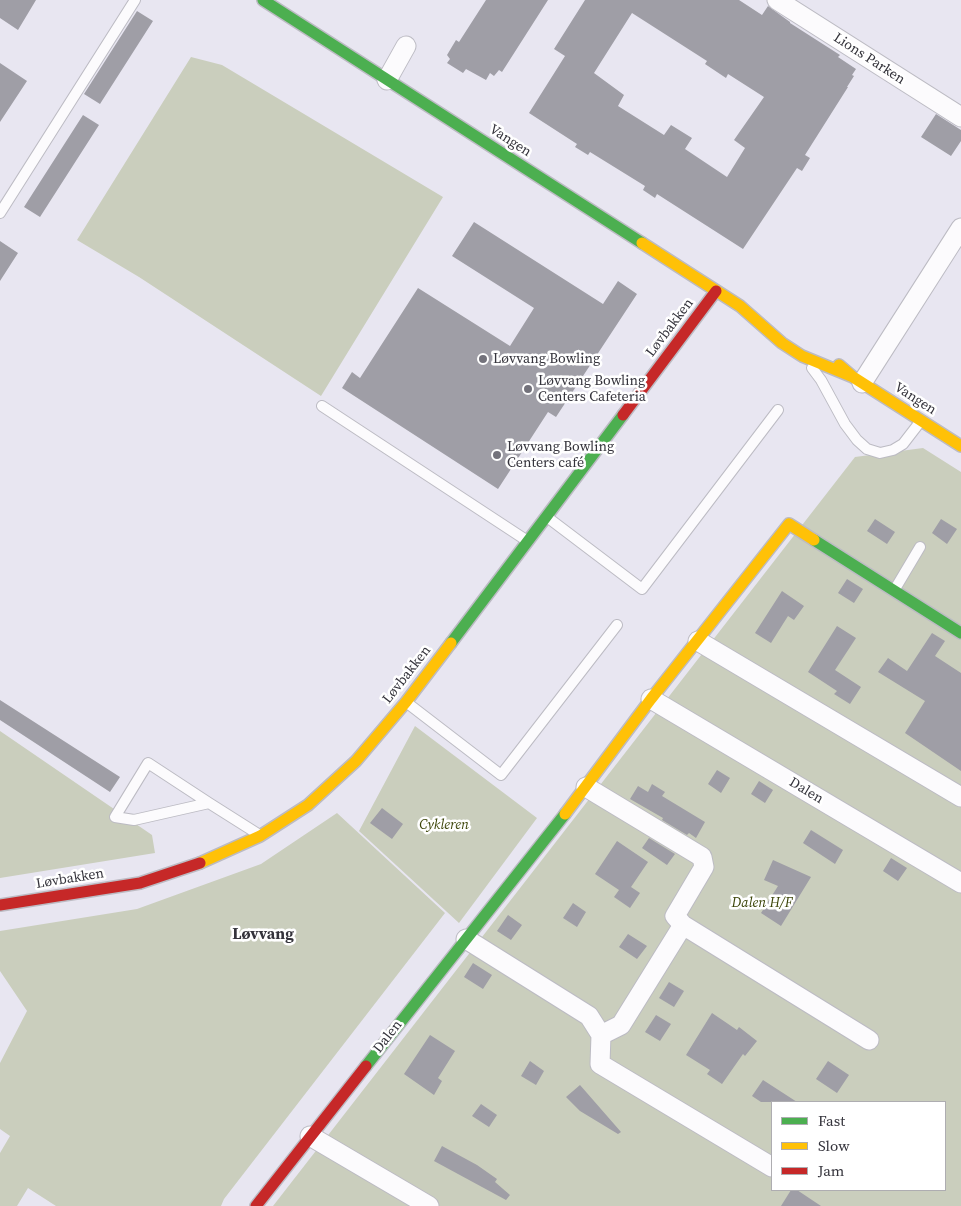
<!DOCTYPE html>
<meta charset="utf-8">
<style>
body{margin:0}
#map{position:relative;width:961px;height:1206px;overflow:hidden;background:#e8e6f1;font-family:"Source Serif 4",serif}
canvas{display:block}
.legend{position:absolute;left:771px;top:1101px;width:175px;height:90px;box-sizing:border-box;background:#fff;border:1px solid #aeadb1;margin:0;padding:6px 9px;list-style:none;font-size:15px;color:#34333b}
.legend li{display:flex;align-items:center;gap:10px;height:25px}
.legend b{width:25px;border:1px solid #aeadb1}
</style>
<div id="map">
<canvas width="961" height="1206"></canvas>
<ul class="legend">
<li><b style="height:6px;background:#4caf50"></b>Fast</li>
<li><b style="height:6px;background:#ffc107"></b>Slow</li>
<li><b style="height:6px;background:#c62828"></b>Jam</li>
</ul>
</div>
<script>
const c = document.querySelector('canvas').getContext('2d');
c.lineJoin = 'round';
function fill(path, color) { c.fillStyle = color; c.fill(path, 'evenodd'); }
const toPath = rows => new Path2D(rows.map(r => 'M' + r).join(''));
function stroke(path, color, width, dash) { c.strokeStyle = color; c.lineWidth = width; c.lineCap = dash ? 'butt' : 'round'; c.setLineDash(dash || []); c.stroke(path); }
function drawText(font, color, halo, rows, align = 'center') {
  c.font = font + ' "Source Serif 4",serif'; c.lineWidth = 5; c.setLineDash([]); c.textBaseline = 'middle'; c.strokeStyle = halo; c.fillStyle = color; for (const [text, x, y, turn = 0] of rows) {
    c.save(); c.translate(x, y); c.rotate((+turn || 0) * Math.PI / 180); c.textAlign = isNaN(turn) ? turn : align; if (halo) c.strokeText(text, 0, 0); c.fillText(text, 0, 0); c.restore();
  }
}
fill(toPath([
 [191,57,222,65,443,197,321,396,139,277,77,240],
 [923,448,961,472,961,1206,273,1206,855,457],
 [772,1102,945,1102,945,1190,772,1190],
 [415,726,537,818,459,923,359,831],
 [0,731,152,835,155,853,0,878],
 [337,813,445,913,224,1199,221,1206,56,1206,28,1188,17,1206,0,1206,0,1153,10,1136,0,1129,0,1063,27,1011,0,971,0,931,137,909,261,864]
]), '#cacebd');
fill(toPath([
 [0,0,36,0,18,30,0,18],
 [486,0,548,0,502,72,499,70,494,76,490,73,486,80,466,69,463,73,447,63,450,59,447,55,456,40,459,42],
 [585,0,739,0,762,15,768,6,790,22,790,23,840,55,838,57,856,69,852,75,854,76,847,87,848,87,805,155,810,158,802,171,797,168,743,249,657,194,655,198,643,190,645,186,590,152,588,155,575,147,577,144,529,113,565,56,554,49],
 [632,13,707,61,705,64,726,78,728,74,764,97,734,140,745,148,727,177,685,149,692,138,671,125,664,135,618,106,624,95,594,73],
 [137,11,153,21,100,104,84,94],
 [0,63,27,81,0,122],
 [936,114,961,130,961,141,951,156,921,137],
 [83,115,99,125,40,217,24,207],
 [474,222,603,304,618,281,637,294,556,417,548,412,498,489,342,388,352,372,360,378,418,288,510,346,534,308,452,256],
 [0,241,18,253,0,281],
 [875,519,895,532,887,544,867,531],
 [941,519,957,529,947,544,932,533],
 [847,579,863,589,854,603,838,593],
 [782,591,804,606,794,620,788,616,771,643,755,633],
 [837,626,856,638,835,670,861,687,850,704,834,694,837,691,808,672],
 [932,633,945,641,935,656,961,673,961,771,905,733,925,701,878,672,888,658,907,671],
 [0,700,120,777,110,792,0,720],
 [717,770,730,778,721,793,708,784],
 [759,781,773,790,765,803,751,794],
 [652,784,665,792,662,796,705,822,696,838,689,833,687,835,662,820,663,818,630,799,638,786,648,792],
 [382,808,403,824,392,839,370,823],
 [811,830,843,850,835,864,803,843],
 [649,838,675,854,667,865,642,848],
 [617,841,648,862,631,887,640,893,630,908,614,897,619,890,595,874],
 [891,858,907,868,898,881,883,871],
 [773,860,811,877,781,926,761,913,778,886,764,880],
 [573,903,586,912,577,927,563,918],
 [508,915,522,925,511,940,497,931],
 [628,934,647,946,637,959,619,947],
 [473,963,492,975,483,989,464,977],
 [669,982,684,991,674,1007,659,998],
 [712,1013,737,1030,739,1027,757,1041,745,1056,743,1054,722,1084,707,1074,710,1070,686,1055],
 [656,1015,671,1024,660,1041,645,1032],
 [430,1035,455,1051,438,1078,442,1081,434,1095,404,1074],
 [530,1061,544,1071,536,1085,521,1076],
 [828,1061,849,1075,837,1093,816,1079],
 [763,1080,797,1102,761,1102,752,1096],
 [580,1085,621,1132,618,1134,580,1111,566,1097],
 [481,1104,497,1115,489,1127,472,1116],
 [442,1146,477,1165,497,1179,495,1182,510,1195,506,1200,434,1161],
 [791,1190,797,1190,821,1206,781,1206]
]), '#9f9ea6');
const lane = toPath([
 [0,213,135,0],
 [812,368,821,380,845,424,857,440,867,449,880,453,893,450,903,444,920,422],
 [322,406,526,540],
 [547,517,642,589,778,410],
 [895,589,920,547],
 [406,702,501,775,617,625],
 [209,803,134,820,115,817,148,763,209,803,258,834]
]);
const street = toPath([
 [777,0,961,117],
 [387,80,406,46],
 [862,383,961,228],
 [698,641,961,797],
 [651,699,961,883],
 [586,787,702,857,704,867,675,916,683,925,869,1040],
 [683,925,621,1025,601,1035,600,1064,772,1167],
 [466,939,589,1016,601,1035],
 [310,1136,429,1206]
]);
const fast = toPath([
 [263,0,642,243],
 [814,540,961,633],
 [451,643,623,415],
 [366,1066,565,814]
]);
const slow = toPath([
 [642,243,740,306,782,343,802,356,853,377],
 [839,365,853,377,961,446],
 [565,814,651,699,789,524,814,540],
 [200,863,260,836,308,805,356,761,406,702,451,643]
]);
const jam = toPath([
 [623,415,716,291],
 [0,905,140,883,200,863],
 [256,1206,366,1066]
]);
stroke(lane, '#bcbbc3', 12);
stroke(street, '#bcbbc3', 21);
stroke(fast, '#bcbbc3', 14);
stroke(slow, '#bcbbc3', 14);
stroke(jam, '#bcbbc3', 14);
stroke(lane, '#fcfbfd', 10);
stroke(street, '#fcfbfd', 19);
stroke(fast, '#4caf50', 11);
stroke(slow, '#ffc107', 11);
stroke(jam, '#c62828', 11);
for (const [x, y, r, color] of [
 [483,359,5,"#73727b"],
 [528,389,5,"#73727b"],
 [497,455,5,"#73727b"]
]) { const dot = new Path2D(); dot.arc(x, y, r, 0, 2 * Math.PI); c.fillStyle = color; c.fill(dot); stroke(dot, '#fff', 2); }
drawText('14px', '#34333b', '#fff', [
 ["Lions Parken",869,59,33],
 ["Vangen",510,141,33],
 ["Løvbakken",670,328,-53],
 ["Vangen",915,399,33],
 ["Løvbakken",407,675,-52],
 ["Dalen",806,791,31],
 ["Løvbakken",70,879,-9],
 ["Dalen",388,1037,-52]
]);
drawText('14px', '#34333b', '#fff', [
 ["Løvvang Bowling",493,359],
 ["Løvvang Bowling",538,381],
 ["Centers Cafeteria",538,397],
 ["Løvvang Bowling",507,447],
 ["Centers café",507,463]
], 'left');
drawText('italic 14px', '#3b4407', '#fff', [
 ["Cykleren",444,825],
 ["Dalen H/F",762,903]
]);
drawText('bold 16px', '#34333b', '#fff', [
 ["Løvvang",263,935]
]);
</script>
